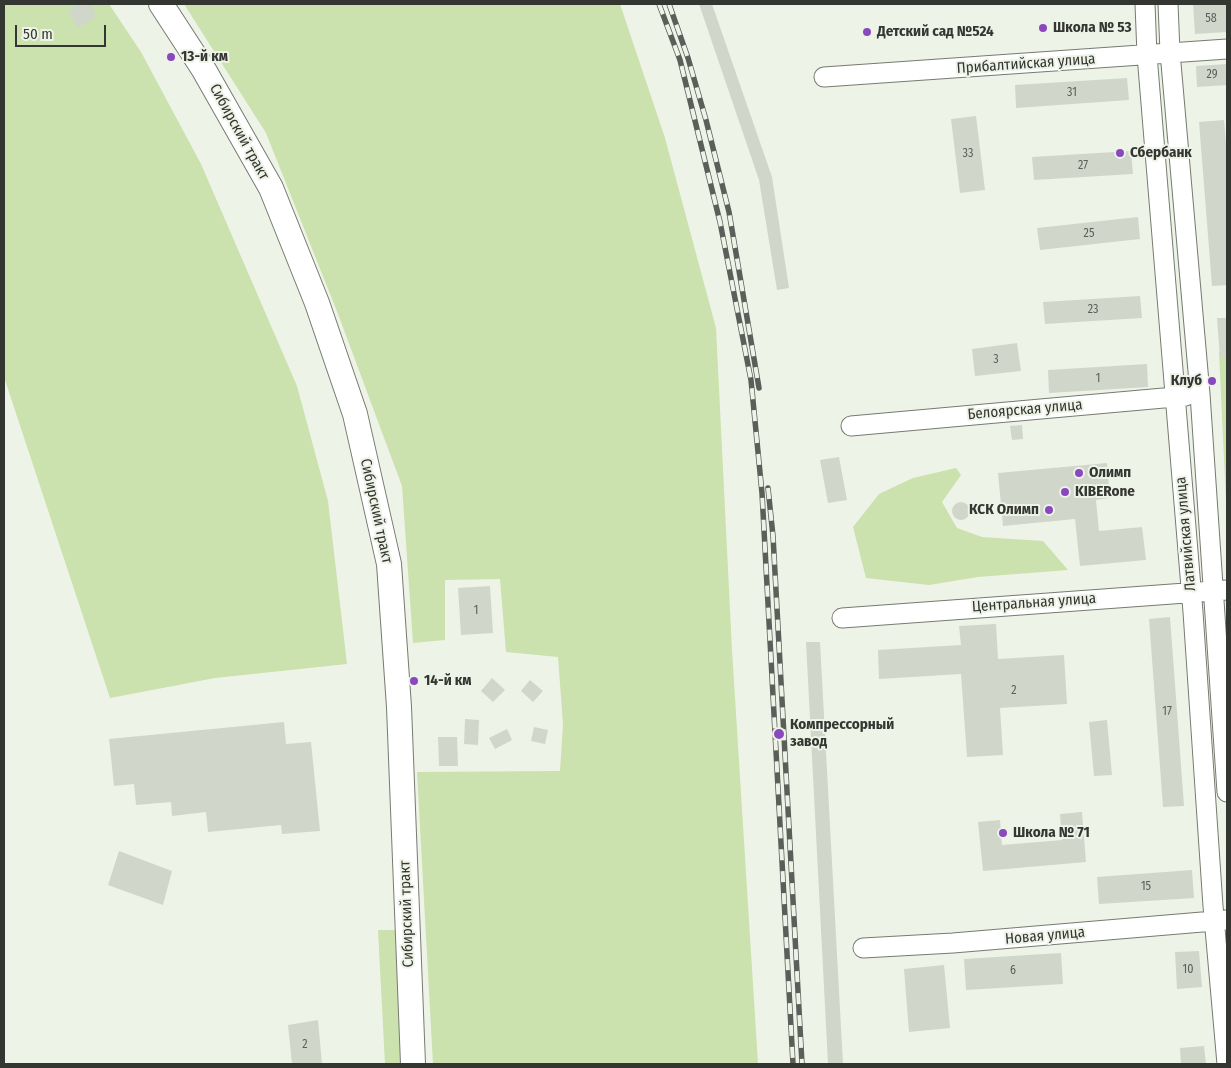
<!DOCTYPE html>
<meta charset="utf-8">
<style>
body{margin:0}
#map{position:relative;width:1231px;height:1068px;overflow:hidden;background:#eef3e7;font-family:"Fira Sans Condensed",sans-serif}
canvas{display:block}
.frame{position:absolute;inset:0;border:5px solid #343632;pointer-events:none}
.scale{position:absolute;left:15px;top:25px;width:91px;height:22px;box-sizing:border-box;border:2px solid #343632;border-top:0;padding-left:6px;font-size:15px;line-height:18px;white-space:nowrap;color:#343632;-webkit-text-stroke:4px #eef3e7;paint-order:stroke}
</style>
<div id="map">
<canvas width="1231" height="1068"></canvas>
<div class="frame"></div>
<div class="scale">50 m</div>
</div>
<script>
const c = document.querySelector('canvas').getContext('2d');
c.lineJoin = 'round';
function fill(path, color) { c.fillStyle = color; c.fill(path, 'evenodd'); }
const toPath = rows => new Path2D(rows.map(r => 'M' + r).join(''));
function stroke(path, color, width, dash) { c.strokeStyle = color; c.lineWidth = width; c.lineCap = dash ? 'butt' : 'round'; c.setLineDash(dash || []); c.stroke(path); }
function drawText(font, color, halo, rows, align = 'center') {
  c.font = font + ' "Fira Sans Condensed",sans-serif'; c.lineWidth = 4; c.setLineDash([]); c.textBaseline = 'middle'; c.strokeStyle = halo; c.fillStyle = color; for (const [text, x, y, turn = 0] of rows) {
    c.save(); c.translate(x, y); c.rotate((+turn || 0) * Math.PI / 180); c.textAlign = isNaN(turn) ? turn : align; if (halo) c.strokeText(text, 0, 0); c.fillText(text, 0, 0); c.restore();
  }
}
fill(toPath([
 [4,4,109,4,141,52,201,164,297,386,328,501,347,664,215,678,110,698,4,377],
 [184,4,620,4,665,138,716,328,732,650,758,1064,433,1064,417,772,560,771,563,724,558,657,506,652,500,579,445,580,445,640,413,643,402,486,338,314,266,133],
 [1227,351,1227,523,1219,352],
 [956,468,961,475,942,502,957,528,982,537,1043,541,1068,570,978,577,929,585,866,578,853,527,879,494,913,478],
 [378,930,395,930,401,1064,385,1064]
]), '#cbe1ae');
fill(toPath([
 [80,4,89,4,94,8,95,17,78,28,68,11],
 [699,4,712,4,772,177,789,288,777,290,759,180],
 [1193,4,1227,4,1227,32,1195,34],
 [1227,64,1227,85,1197,87,1196,66],
 [1127,78,1129,100,1016,108,1015,85],
 [976,116,985,190,960,193,951,119],
 [1224,120,1227,154,1227,285,1212,286,1199,122],
 [1131,151,1133,174,1034,180,1032,157],
 [1138,217,1140,239,1040,250,1037,228],
 [1140,296,1142,318,1045,324,1043,302],
 [1217,318,1227,318,1227,358,1220,358],
 [1017,343,1021,371,975,376,972,349],
 [1147,364,1148,387,1049,393,1048,370],
 [1022,425,1023,439,1012,440,1010,426],
 [839,457,847,500,828,503,820,460],
 [1107,463,1110,498,1096,500,1099,531,1142,527,1146,560,1080,566,1075,519,1003,526,998,473],
 '952 511a9 9 0 1 1 18 0a9 9 0 1 1-18 0Z',
 [490,586,493,633,461,635,458,588],
 [1170,617,1184,806,1163,807,1149,619],
 [996,624,998,659,1064,655,1067,704,1000,708,1003,755,967,757,961,674,879,679,878,650,961,645,959,626],
 [806,642,820,642,843,1064,828,1064],
 [492,678,505,690,493,702,481,691],
 [530,680,543,691,533,702,521,691],
 [465,719,479,720,478,745,464,744],
 [1107,720,1112,775,1094,776,1089,722],
 [284,722,286,744,311,742,320,831,282,834,281,825,208,832,206,812,172,816,171,802,136,805,134,784,114,786,109,739],
 [534,727,548,730,545,744,531,741],
 [507,729,512,740,495,749,489,738],
 [438,737,457,737,458,766,439,766],
 [1082,812,1086,862,983,871,978,822,1000,820,1002,845,1062,840,1060,814],
 [119,851,172,871,163,905,108,885],
 [1192,870,1194,898,1099,904,1097,877],
 [1199,951,1202,987,1177,989,1175,952],
 [1061,953,1063,984,966,990,964,959],
 [944,965,950,1028,909,1032,904,969],
 [318,1020,322,1064,292,1064,288,1025],
 [1204,1046,1206,1064,1181,1064,1180,1048]
]), '#d1d6cb');
const minor = toPath([
 [1145,4,1147,55,1193,612,1213,906,1227,1064],
 [1168,4,1170,52,1200,394,1227,792],
 [824,77,1227,49],
 [851,426,1186,396],
 [842,618,1227,590],
 [863,948,953,943,1226,920]
]);
const major = toPath([
 [161,4,204,70,271,188,317,303,355,414,389,564,399,707,413,1064]
]);
stroke(minor, '#767b71', 21);
stroke(major, '#767b71', 26);
stroke(minor, '#fff', 19);
stroke(major, '#fff', 24);
const rail = toPath([
 [659,4,680,60,720,222,751,380,762,493,793,1064],
 [669,4,688,58,706,120,729,212,759,388],
 [768,488,773,536,802,1064]
]);
stroke(rail, '#5c5e59', 5.5);
stroke(rail, '#eef3e7', 4, [11]);
for (const [x, y, r, color] of [
 [1043,28,5,"#8948bd"],
 [867,32,5,"#8948bd"],
 [171,57,5,"#8948bd"],
 [1120,153,5,"#8948bd"],
 [1212,381,5,"#8948bd"],
 [1079,473,5,"#8948bd"],
 [1065,492,5,"#8948bd"],
 [1049,510,5,"#8948bd"],
 [414,681,5,"#8948bd"],
 [779,734,6,"#8948bd"],
 [1003,833,5,"#8948bd"]
]) { const dot = new Path2D(); dot.arc(x, y, r, 0, 2 * Math.PI); c.fillStyle = color; c.fill(dot); stroke(dot, '#eef3e7', 2); }
drawText('12px', '#5b5e58', null, [
 ["58",1211,19],
 ["29",1212,75],
 ["31",1072,93],
 ["33",968,154],
 ["27",1083,166],
 ["25",1089,234],
 ["23",1093,310],
 ["3",996,360],
 ["1",1098,379],
 ["1",476,611],
 ["2",1014,691],
 ["17",1167,712],
 ["15",1146,887],
 ["10",1188,970],
 ["6",1013,971],
 ["2",305,1045]
]);
drawText('bold 15px', '#343632', '#eef3e7', [
 ["Школа № 53",1053,28],
 ["Детский сад №524",877,32],
 ["13-й км",181,57],
 ["Сбербанк",1130,153],
 ["Клуб",1202,381,"right"],
 ["Олимп",1089,473],
 ["KIBERone",1075,492],
 ["КСК Олимп",1039,510,"right"],
 ["14-й км",424,681],
 ["Компрессорный",790,725],
 ["завод",790,742],
 ["Школа № 71",1013,833]
], 'left');
drawText('15px', '#343632', '#eef3e7', [
 ["Прибалтийская улица",1026,64,-4],
 ["Сибирский тракт",239,132,61],
 ["Белоярская улица",1025,410,-5],
 ["Сибирский тракт",376,511,78],
 ["Латвийская улица",1186,534,-95],
 ["Центральная улица",1034,603,-4],
 ["Сибирский тракт",407,914,-92],
 ["Новая улица",1045,936,-5]
]);
</script>
